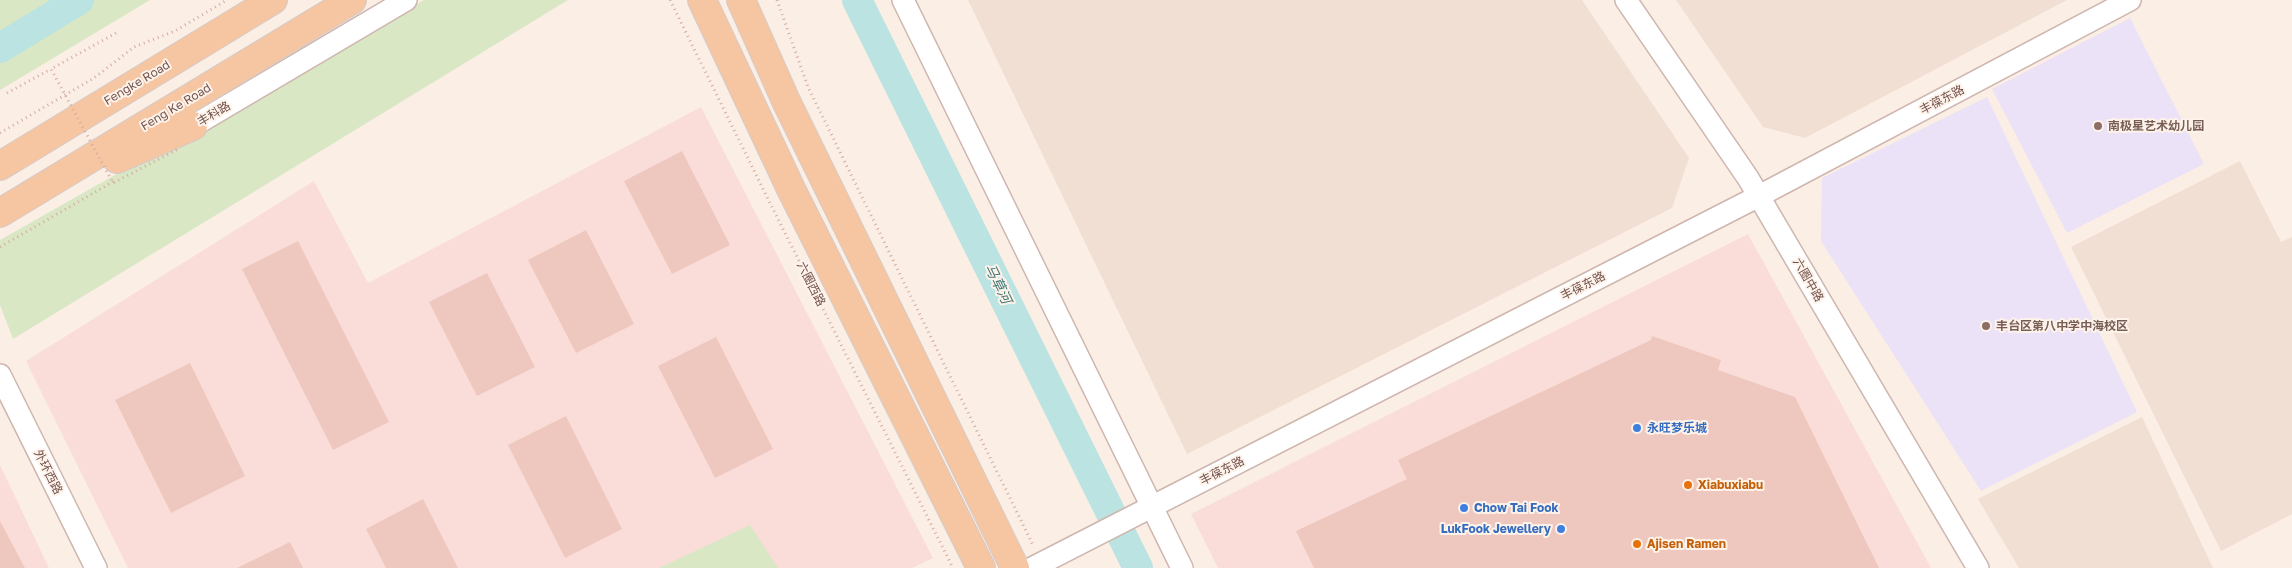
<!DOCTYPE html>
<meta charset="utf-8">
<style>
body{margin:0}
canvas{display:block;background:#fbeee5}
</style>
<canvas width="2292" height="568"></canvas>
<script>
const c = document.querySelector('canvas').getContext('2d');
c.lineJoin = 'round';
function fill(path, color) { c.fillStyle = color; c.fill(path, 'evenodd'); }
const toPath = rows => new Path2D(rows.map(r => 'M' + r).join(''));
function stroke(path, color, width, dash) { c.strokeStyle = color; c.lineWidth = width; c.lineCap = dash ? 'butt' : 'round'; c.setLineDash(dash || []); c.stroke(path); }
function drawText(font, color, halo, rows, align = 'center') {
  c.font = font + ' "Golos Text","Noto Sans SC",sans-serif'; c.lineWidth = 4; c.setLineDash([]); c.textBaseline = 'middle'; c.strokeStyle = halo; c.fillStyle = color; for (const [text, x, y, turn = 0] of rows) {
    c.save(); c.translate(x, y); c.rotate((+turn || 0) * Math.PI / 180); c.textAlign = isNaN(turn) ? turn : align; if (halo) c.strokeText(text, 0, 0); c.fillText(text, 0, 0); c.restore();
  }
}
fill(toPath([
 [968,0,1582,0,1689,158,1672,208,1187,454],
 [1676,0,2067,0,1805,138,1763,127],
 [2240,161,2281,242,2292,237,2292,514,2221,551,2071,247],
 [2142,417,2213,568,2019,568,1978,499]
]), '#f2dfd4');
fill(toPath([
 [701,107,933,558,912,568,128,568,26,361,314,181,368,283],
 [1748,234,1931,568,1218,568,1191,514],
 [0,465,49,568,0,568]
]), '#faddd9');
fill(toPath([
 [2130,18,2204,164,2067,233,1992,89],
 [1987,97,2137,412,1981,491,1821,241,1822,178]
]), '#ebe2f7');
fill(toPath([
 [0,0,150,0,0,90],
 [424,0,568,0,13,339,0,305,0,240],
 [750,525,778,568,659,568]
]), '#d9e7c4');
stroke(toPath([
 [857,0,1138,568],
 [0,48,79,0]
]), '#bbe3e1', 30);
fill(toPath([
 [682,151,730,245,672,274,624,181],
 [586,230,634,324,576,353,528,260],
 [298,241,389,422,333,450,242,269],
 [487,273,535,367,477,396,429,302],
 [1652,336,1721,360,1718,370,1795,397,1879,568,1314,568,1296,531,1407,479,1398,460,1651,340],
 [716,337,773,449,715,478,658,366],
 [190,363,245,476,171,513,115,400],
 [566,416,622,529,565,558,508,445],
 [423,499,458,568,386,568,366,529],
 [0,521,25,568,0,568],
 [290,542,303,568,237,568]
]), '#eec8be');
const minor = toPath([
 [903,0,1182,568],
 [1626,0,1748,178,1978,568],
 [193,126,406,0],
 [0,375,96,568],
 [1032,568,1759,196,2130,0]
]);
const major = toPath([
 [702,0,791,189,981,568],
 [741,0,786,101,1015,568],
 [117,159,193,126],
 [0,166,273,0],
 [0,213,352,0]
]);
stroke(minor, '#ceb6af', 24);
stroke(major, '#d5cbc9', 30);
stroke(toPath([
 [670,0,766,195,953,568],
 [777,0,808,87,1034,547],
 [7,93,51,69],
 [0,133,94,78,134,47,175,31,227,0],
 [0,247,116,180]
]), '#d3aba2', 3, [1, 4]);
stroke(minor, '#fff', 21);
stroke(major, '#f5c6a1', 28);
stroke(toPath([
 [116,33,51,69,113,183,180,148]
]), '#d3aba2', 3, [1, 4]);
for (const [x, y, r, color] of [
 [2098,126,5,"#8d6e63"],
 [1986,326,5,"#8d6e63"],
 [1637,428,5,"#3f7fe0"],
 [1688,485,5,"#e8710a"],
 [1464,508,5,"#3f7fe0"],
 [1561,529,5,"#3f7fe0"],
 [1637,544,5,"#e8710a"]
]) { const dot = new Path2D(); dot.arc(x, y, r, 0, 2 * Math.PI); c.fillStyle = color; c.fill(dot); stroke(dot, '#fef3eb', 2); }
drawText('12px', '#72524c', '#fef3eb', [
 ["Fengke Road",137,83,-31],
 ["丰葆东路",1942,100,-28],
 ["Feng Ke Road",176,107,-31],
 ["丰科路",214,114,-31],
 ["六圈中路",1808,280,60],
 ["六圈西路",811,284,63],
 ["丰葆东路",1583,286,-27],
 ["丰葆东路",1222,471,-27],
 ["外环西路",48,472,63]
]);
drawText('bold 12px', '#785e54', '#fef3eb', [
 ["南极星艺术幼儿园",2108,126],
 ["丰台区第八中学中海校区",1996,326]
], 'left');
drawText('bold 12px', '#366cbe', '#fef3eb', [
 ["永旺梦乐城",1647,428],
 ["Chow Tai Fook",1474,508],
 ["LukFook Jewellery",1551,529,"right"]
], 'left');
drawText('bold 12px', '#c56008', '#fef3eb', [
 ["Xiabuxiabu",1698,485],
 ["Ajisen Ramen",1647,544]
], 'left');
drawText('italic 14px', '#407675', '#fef3eb', [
 ["马草河",998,284,64]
]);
</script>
